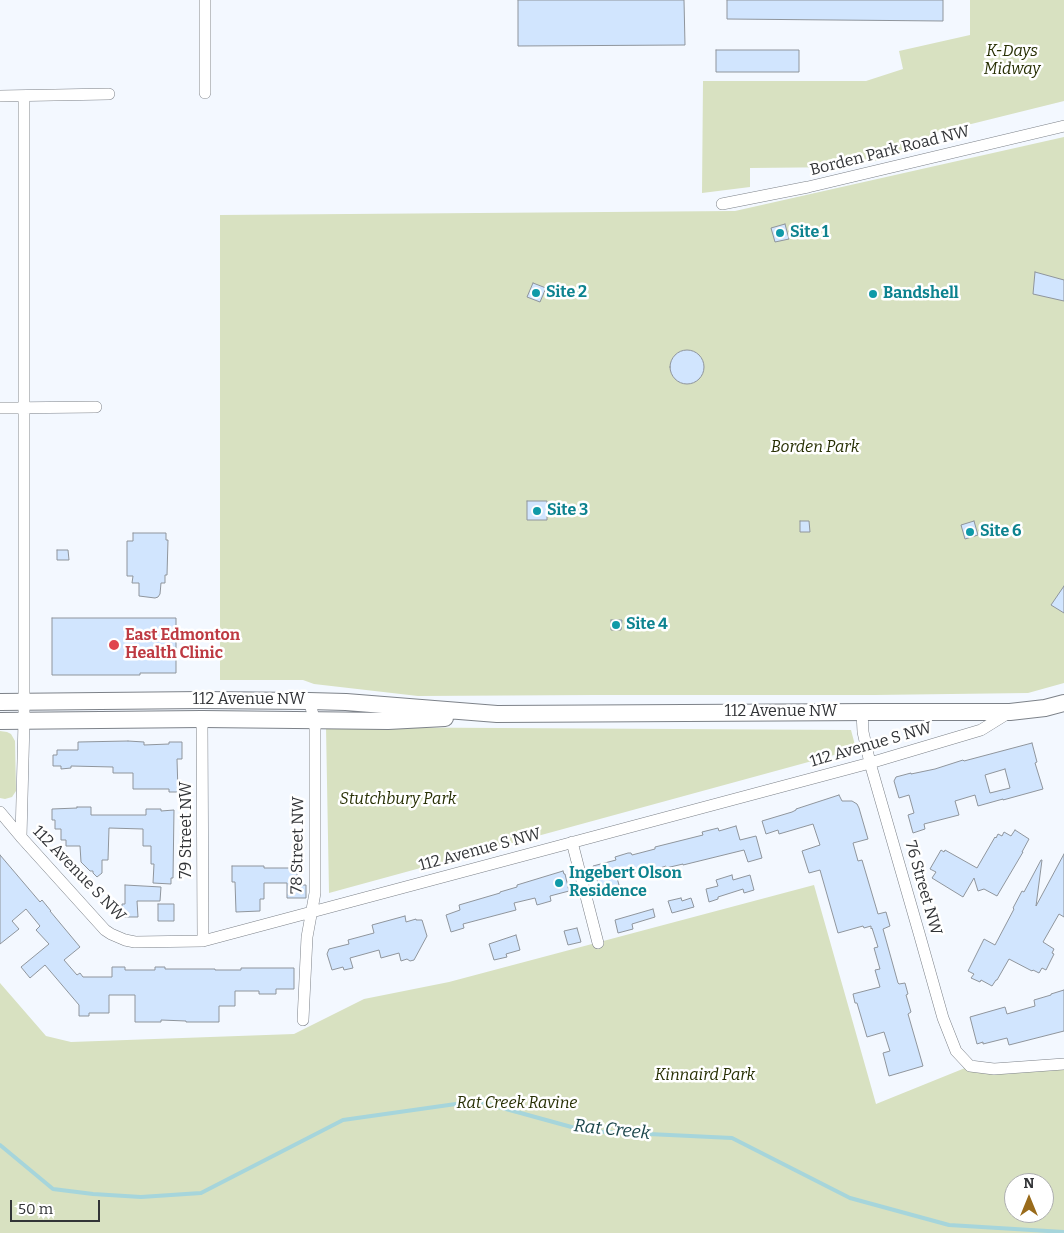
<!DOCTYPE html>
<style>
body{margin:0}
#map{position:relative;width:1064px;height:1233px;overflow:hidden;background:#f3f8ff;font-family:Bitter,serif}
canvas{display:block}
.north{position:absolute;left:1004px;top:1173px;width:50px;height:50px;box-sizing:border-box;background:#fff;border:1px solid #adaeaf;border-radius:50%;rotate:0deg;font-size:14px;font-weight:700;line-height:20px;text-align:center;color:#323437}
.north::after{content:'';display:block;margin:auto;width:18px;height:22px;background:#996b1b;clip-path:polygon(50% 0,100% 100%,50% 72%,0 100%)}
.scale{position:absolute;left:10px;top:1200px;width:90px;height:22px;box-sizing:border-box;border:2px solid #323437;border-top:0;padding-left:6px;font-size:15px;line-height:18px;white-space:nowrap;color:#323437;-webkit-text-stroke:4px #fff;paint-order:stroke}
</style>
<div id="map">
<canvas width="1064" height="1233"></canvas>
<div class="north">N</div>
<div class="scale">50 m</div>
</div>
<script>
const c = document.querySelector('canvas').getContext('2d');
c.lineJoin = 'round';
function fill(path, color) { c.fillStyle = color; c.fill(path, 'evenodd'); }
const toPath = rows => new Path2D(rows.map(r => 'M' + r).join(''));
function stroke(path, color, width, dash) { c.strokeStyle = color; c.lineWidth = width; c.lineCap = dash ? 'butt' : 'round'; c.setLineDash(dash || []); c.stroke(path); }
function drawText(font, color, halo, rows, align = 'center') {
  c.font = font + ' Bitter,serif'; c.lineWidth = 5; c.setLineDash([]); c.textBaseline = 'middle'; c.strokeStyle = halo; c.fillStyle = color; for (const [text, x, y, turn = 0] of rows) {
    c.save(); c.translate(x, y); c.rotate((+turn || 0) * Math.PI / 180); c.textAlign = isNaN(turn) ? turn : align; if (halo) c.strokeText(text, 0, 0); c.fillText(text, 0, 0); c.restore();
  }
}
fill(toPath([
 [970,0,1064,0,1064,101,939,132,903,154,849,167,750,168,750,187,702,193,703,81,866,81,903,69,899,51,970,35],
 [1064,137,1064,683,1028,693,874,695,594,695,418,696,314,684,303,680,220,680,220,215,735,211],
 [326,727,851,730,856,749,329,893],
 [0,731,7,732,11,734,15,741,16,791,12,797,5,799,0,798],
 [814,885,876,1104,970,1066,1064,1064,1064,1233,0,1233,0,983,46,1036,71,1042,294,1034,364,999,449,982],
 [1014,1183,1044,1183,1044,1213,1014,1213]
]), '#d8e1c1');
stroke(toPath([
 [0,1145,53,1189,93,1194,141,1197,201,1193,343,1120,477,1101,586,1131,732,1138,850,1198,949,1225,1064,1232]
]), '#a6d5db', 4);
const building = toPath([
 [518,0,684,0,685,45,518,46,518,0],
 [727,0,943,0,943,21,727,19,727,0],
 [716,50,799,50,799,72,716,72,716,50],
 [785,224,789,239,775,242,771,228,785,224],
 [1035,272,1064,280,1064,301,1033,294,1035,272],
 [533,283,546,288,540,302,527,297,533,283],
 '670 367a17 17 0 1 1 34 0a17 17 0 1 1-34 0Z',
 [527,501,547,501,547,520,527,520,527,501],
 [800,521,809,521,810,532,800,532,800,521],
 [974,521,978,535,965,539,961,525,974,521],
 [133,533,166,533,166,540,168,540,167,575,165,575,165,583,161,583,160,594,158,597,155,598,139,596,139,583,132,583,133,576,127,576,127,541,133,541,133,533],
 [57,550,68,550,69,560,57,560,57,550],
 [1064,586,1064,613,1051,605,1064,586],
 [52,618,176,618,176,673,140,673,140,675,52,675,52,618],
 [611,620,622,620,621,630,611,630,611,620],
 [128,741,144,742,144,745,169,744,169,742,182,742,182,759,177,759,178,792,169,792,169,789,133,789,133,773,113,773,113,767,71,766,71,768,61,769,61,766,53,766,53,755,57,755,57,750,78,750,78,742,128,741],
 [1032,743,1037,762,1035,763,1043,789,1003,800,1003,799,978,806,975,795,955,801,959,815,924,824,925,829,913,833,908,815,914,813,909,795,899,798,894,781,896,777,911,773,911,774,935,769,963,760,964,761,1032,743],
 [1005,769,1010,788,990,793,985,775,1005,769],
 [839,795,842,801,852,801,857,804,859,808,868,839,853,843,858,861,862,860,878,914,886,912,890,926,883,929,898,983,899,984,905,983,908,994,906,995,911,1012,908,1014,923,1066,889,1076,883,1053,890,1051,884,1032,867,1037,857,1003,855,1003,853,994,880,987,875,970,880,969,874,948,878,947,872,928,871,929,871,926,864,928,863,926,838,933,820,870,809,873,802,851,820,845,813,824,779,834,778,830,766,834,762,821,792,812,796,810,796,809,839,795],
 [77,807,91,807,91,815,146,815,146,809,161,809,161,811,174,810,173,878,171,878,171,884,153,883,154,864,151,864,151,846,143,846,143,829,109,828,108,860,102,860,102,873,97,877,93,873,93,871,90,871,81,862,80,846,66,846,66,840,61,840,61,829,55,829,55,820,52,820,52,809,77,808,77,807],
 [736,826,740,840,756,836,762,858,748,862,744,850,683,865,683,864,666,868,666,866,657,869,656,867,617,878,621,892,608,895,607,891,601,893,593,866,616,860,615,857,628,853,631,853,632,855,655,849,655,847,703,835,702,832,718,828,719,831,736,826],
 [1015,830,1029,839,1022,852,1023,852,997,896,984,889,978,891,974,878,963,897,932,878,936,872,930,869,941,850,944,852,945,850,977,868,995,837,996,838,998,834,1002,836,1004,832,1011,836,1015,830],
 [1064,854,1064,917,1059,914,1043,942,1054,949,1052,953,1054,954,1046,970,1042,968,1039,973,1033,970,1032,971,1009,959,997,980,996,980,992,986,981,980,980,982,971,978,974,974,968,971,984,939,995,945,1014,909,1013,908,1022,891,1024,892,1041,860,1042,860,1036,906,1064,854],
 [0,855,40,902,42,900,51,911,50,911,80,947,64,960,77,975,80,973,83,977,112,977,112,967,125,967,125,970,155,970,155,967,165,967,165,969,215,969,215,970,241,970,241,968,294,968,294,989,276,989,276,994,259,994,259,991,235,991,235,1006,219,1006,219,1022,186,1022,186,1021,161,1020,161,1022,135,1022,135,995,109,995,109,1013,89,1013,89,1016,79,1016,79,1005,45,965,30,978,21,967,49,944,36,930,40,926,26,909,12,921,19,929,0,944,0,855],
 [232,866,264,866,264,868,297,868,297,885,306,885,306,898,287,898,287,883,264,883,264,899,260,899,260,911,236,912,235,882,232,882,232,866],
 [563,871,564,874,565,874,569,891,550,896,551,901,537,905,535,898,514,903,516,910,463,924,464,928,451,932,446,915,460,910,459,905,500,893,500,892,517,887,517,885,563,871],
 [732,875,733,880,750,875,754,890,744,893,743,889,718,897,718,899,709,902,706,889,718,886,716,880,732,875],
 [125,885,161,887,160,901,137,901,138,917,122,917,122,904,125,904,125,885],
 [681,898,682,901,691,898,694,907,672,913,668,901,681,898],
 [158,904,174,904,174,921,158,921,158,904],
 [653,909,655,917,632,924,633,929,618,933,615,920,653,909],
 [405,916,406,922,416,919,416,920,422,920,427,936,414,960,410,961,407,959,401,961,399,953,381,958,379,950,350,958,353,968,344,970,343,967,332,970,327,954,329,949,349,944,348,940,374,933,372,925,405,916],
 [577,928,581,942,568,945,564,931,577,928],
 [516,935,520,950,506,954,507,957,494,960,489,944,516,935],
 [1064,990,1064,1031,1009,1045,1007,1038,983,1044,983,1042,977,1044,970,1017,1005,1007,1007,1014,1035,1006,1034,1000,1051,995,1051,994,1064,990]
]);
fill(building, '#d1e5fe');
stroke(building, '#8f959c', 1);
const street = toPath([
 [205,93,205,0],
 [0,96,109,94],
 [722,204,808,187,1064,126],
 [0,408,96,407],
 [862,712,863,732,870,763,919,933,943,1018,956,1051,970,1066,994,1069,1064,1064],
 [202,719,203,941],
 [0,812,21,837,105,930,111,934,125,940,135,942,203,941,870,763,981,730,1010,712],
 [21,837,24,721,24,96],
 [572,842,598,943],
 [303,1020,307,937,315,893,315,721,309,701]
]);
const secondary = toPath([
 [0,702,202,700,309,701,346,702,497,714,873,712,1010,712,1045,708,1064,703],
 [0,721,202,719,388,721,445,718]
]);
stroke(street, '#7d8289', 12);
stroke(secondary, '#7d8289', 18);
stroke(street, '#fff', 11);
stroke(secondary, '#fff', 16);
for (const [x, y, r, color] of [
 [780,233,5,"#0f9aa8"],
 [536,293,5,"#0f9aa8"],
 [873,294,5,"#0f9aa8"],
 [537,511,5,"#0f9aa8"],
 [970,532,5,"#0f9aa8"],
 [616,625,5,"#0f9aa8"],
 [114,645,6,"#e0444e"],
 [559,883,5,"#0f9aa8"]
]) { const dot = new Path2D(); dot.arc(x, y, r, 0, 2 * Math.PI); c.fillStyle = color; c.fill(dot); stroke(dot, '#fff', 2); }
drawText('italic 16px', '#272f03', '#fff', [
 ["K-Days",1012,52],
 ["Midway",1012,70],
 ["Borden Park",815,448],
 ["Stutchbury Park",398,800],
 ["Kinnaird Park",705,1076],
 ["Rat Creek Ravine",517,1104]
]);
drawText('16px', '#323437', '#fff', [
 ["Borden Park Road NW",890,151,-14],
 ["112 Avenue NW",249,700],
 ["112 Avenue NW",781,712],
 ["112 Avenue S NW",871,745,-16],
 ["79 Street NW",187,830,-90],
 ["78 Street NW",298,845,-89],
 ["112 Avenue S NW",480,850,-15],
 ["112 Avenue S NW",79,874,46],
 ["76 Street NW",923,888,74]
]);
drawText('bold 16px', '#0d838f', '#fff', [
 ["Site 1",790,233],
 ["Site 2",546,293],
 ["Bandshell",883,294],
 ["Site 3",547,511],
 ["Site 6",980,532],
 ["Site 4",626,625],
 ["Ingebert Olson",569,874],
 ["Residence",569,892]
], 'left');
drawText('bold 16px', '#be3a42', '#fff', [
 ["East Edmonton",125,636],
 ["Health Clinic",125,654]
], 'left');
drawText('italic 18px', '#1a454a', '#fff', [
 ["Rat Creek",612,1130,6]
]);
</script>
